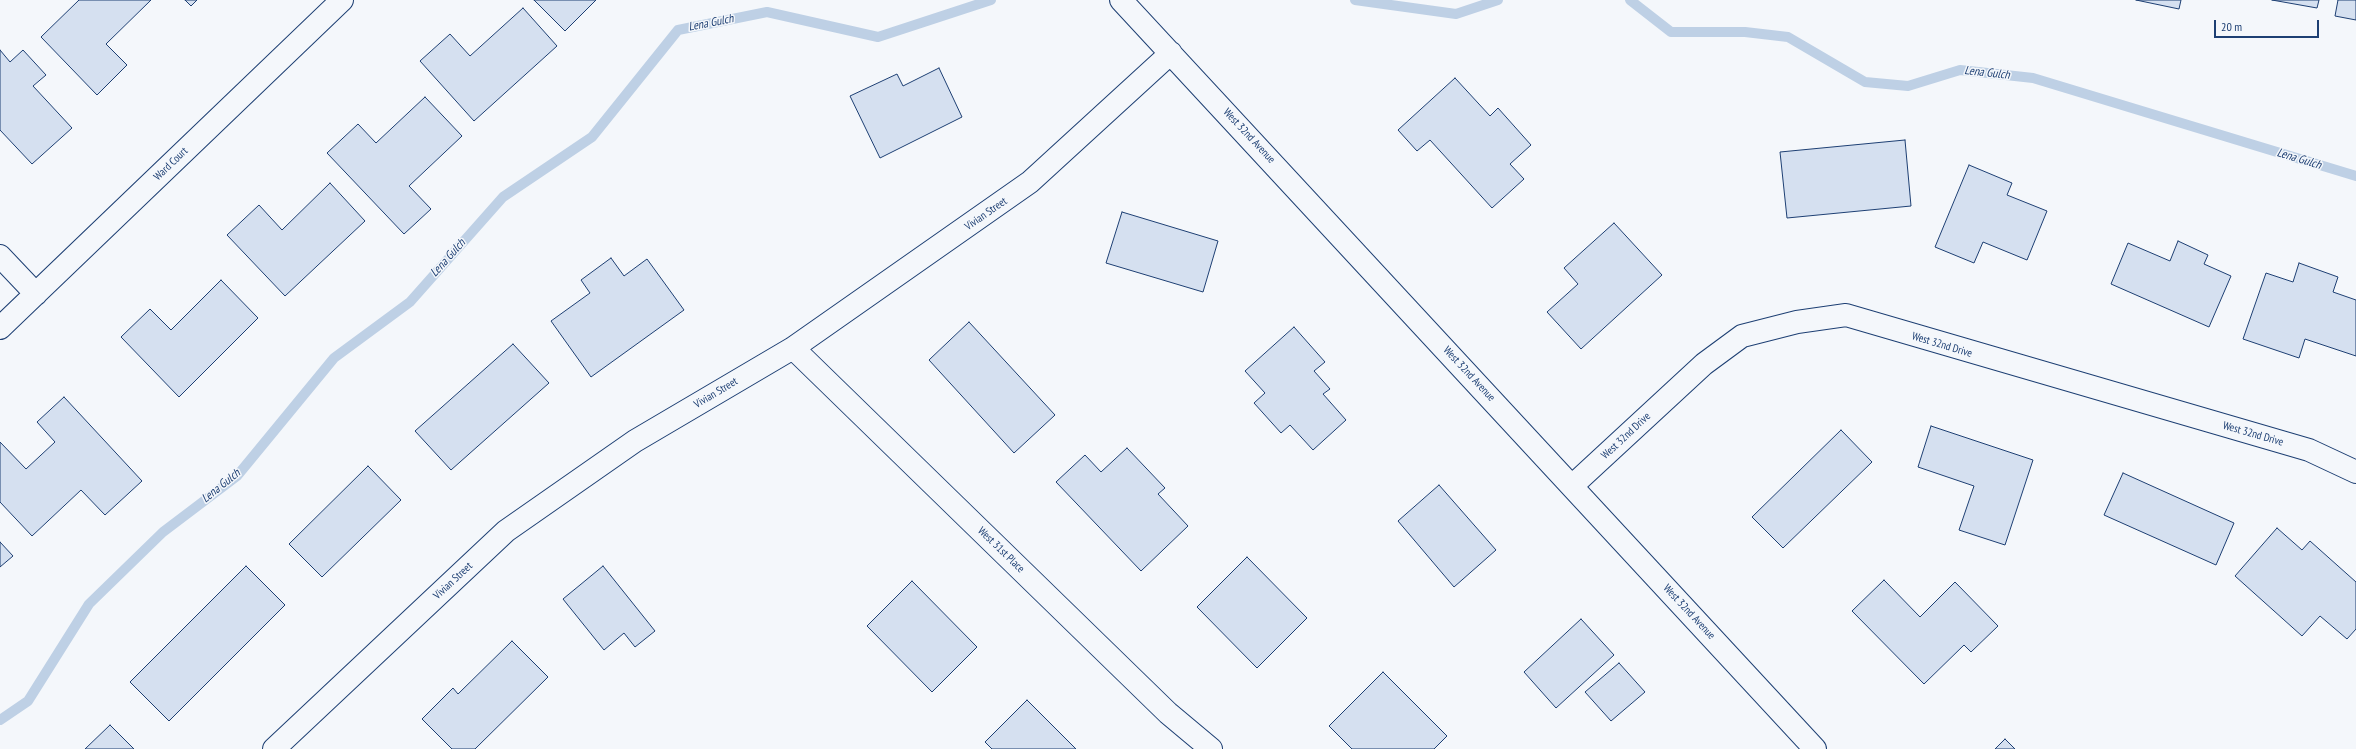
<!DOCTYPE html>
<style>
body{margin:0}
#map{position:relative;width:2356px;height:749px;overflow:hidden;background:#f4f7fb;font-family:"PT Sans Narrow",sans-serif}
canvas{display:block}
.scale{position:absolute;left:2214px;top:20px;width:105px;height:18px;box-sizing:border-box;border:2px solid #1d3f73;border-top:0;padding-left:5px;font-size:12px;line-height:14px;white-space:nowrap;color:#1d3f73;-webkit-text-stroke:3px #f4f7fb;paint-order:stroke}
</style>
<div id="map">
<canvas width="2356" height="749"></canvas>
<div class="scale">20 m</div>
</div>
<script>
const c = document.querySelector('canvas').getContext('2d');
c.lineJoin = 'round';
const toPath = rows => new Path2D(rows.map(r => 'M' + r).join(''));
function stroke(path, color, width, dash) { c.strokeStyle = color; c.lineWidth = width; c.lineCap = dash ? 'butt' : 'round'; c.setLineDash(dash || []); c.stroke(path); }
function fill(path, color) { c.fillStyle = color; c.fill(path, 'evenodd'); }
function drawText(font, color, halo, rows, align = 'center') {
  c.font = font + ' "PT Sans Narrow",sans-serif'; c.lineWidth = 3; c.setLineDash([]); c.textBaseline = 'middle'; c.strokeStyle = halo; c.fillStyle = color; for (const [text, x, y, turn = 0] of rows) {
    c.save(); c.translate(x, y); c.rotate((+turn || 0) * Math.PI / 180); c.textAlign = isNaN(turn) ? turn : align; if (halo) c.strokeText(text, 0, 0); c.fillText(text, 0, 0); c.restore();
  }
}
stroke(toPath([
 [1355,0,1456,14,1498,0],
 [1630,0,1671,32,1745,32,1788,37,1865,82,1908,86,1960,70,2033,78,2356,176],
 [0,720,28,701,89,604,163,532,237,476,334,358,410,302,503,197,592,137,678,30,767,12,878,37,991,0]
]), '#bed0e5', 10);
const building = toPath([
 [79,0,151,0,106,44,127,65,97,95,41,37,79,0],
 [185,0,197,0,191,6,185,0],
 [534,0,596,0,565,31,534,0],
 [2136,0,2181,0,2179,9,2136,0],
 [2272,0,2319,0,2317,8,2272,0],
 [2338,0,2356,0,2356,20,2335,16,2338,0],
 [523,8,557,46,474,121,420,61,450,34,470,56,523,8],
 [0,50,10,62,23,50,46,75,33,86,72,128,32,164,0,130,0,50],
 [939,68,962,117,880,158,850,96,897,74,903,86,939,68],
 [1455,78,1490,116,1498,108,1531,145,1510,164,1524,179,1492,208,1430,140,1417,151,1398,130,1455,78],
 [425,97,462,136,409,186,431,209,404,234,327,153,358,124,376,143,425,97],
 [1905,140,1911,206,1787,218,1780,152,1905,140],
 [1969,165,2012,183,2007,195,2047,211,2027,260,1983,242,1974,263,1935,247,1969,165],
 [330,183,365,221,285,296,227,235,259,205,282,230,330,183],
 [1122,212,1218,241,1203,292,1106,263,1122,212],
 [1614,223,1662,275,1581,349,1547,312,1578,284,1564,268,1614,223],
 [2178,241,2208,255,2204,264,2231,276,2209,327,2111,284,2128,243,2170,261,2178,241],
 [611,258,624,276,647,259,684,310,591,377,551,321,590,293,581,280,611,258],
 [2299,263,2338,277,2333,292,2356,300,2356,356,2305,339,2299,358,2243,339,2266,273,2293,282,2299,263],
 [221,280,258,318,179,397,121,337,150,309,171,330,221,280],
 [969,322,1055,415,1014,453,929,360,969,322],
 [1294,327,1325,362,1314,371,1330,389,1323,394,1346,420,1313,450,1290,425,1281,433,1254,403,1265,393,1245,371,1294,327],
 [513,344,549,383,451,470,415,431,513,344],
 [64,397,142,481,105,515,81,490,32,536,0,502,0,442,26,469,55,442,37,422,64,397],
 [1931,426,2033,460,2005,545,1959,530,1974,486,1918,467,1931,426],
 [1841,430,1872,462,1783,548,1752,517,1841,430],
 [1127,448,1165,488,1158,494,1188,526,1141,571,1056,482,1085,455,1101,472,1127,448],
 [368,466,401,500,322,577,289,544,368,466],
 [2123,473,2234,523,2216,565,2104,515,2123,473],
 [1439,485,1496,550,1454,587,1398,521,1439,485],
 [2277,528,2302,550,2310,541,2356,582,2356,629,2347,639,2320,616,2302,636,2235,576,2277,528],
 [0,542,13,556,0,567,0,542],
 [1247,557,1307,618,1257,668,1197,607,1247,557],
 [246,566,285,605,169,721,130,682,246,566],
 [603,566,655,631,635,647,624,633,604,650,563,599,603,566],
 [1884,580,1920,617,1955,582,1998,626,1971,652,1964,645,1924,684,1852,611,1884,580],
 [912,581,977,647,932,692,867,626,912,581],
 [1581,619,1614,655,1556,708,1524,672,1581,619],
 [512,641,548,677,475,749,452,749,422,719,453,688,458,694,512,641],
 [1619,663,1645,692,1611,721,1585,692,1619,663],
 [1383,672,1447,736,1434,749,1352,749,1329,726,1383,672],
 [1027,700,1076,749,992,749,985,742,1027,700],
 [110,725,134,749,85,749,110,725],
 [2005,739,2015,749,1995,749,2005,739]
]);
fill(building, '#d5e0f0');
stroke(building, '#1d3f73', 1);
const minor = toPath([
 [1121,0,1815,749],
 [0,256,36,294],
 [0,328,342,0],
 [793,348,1168,713,1211,749],
 [1572,486,1704,364,1742,336,1797,322,1846,315,2309,450,2356,472],
 [274,749,506,531,635,441,793,348,1030,182,1171,53]
]);
stroke(minor, '#1d3f73', 24);
stroke(minor, '#f4f7fb', 22);
drawText('11px', '#1d3f73', '#f4f7fb', [
 ["West 32nd Avenue",1249,136,47],
 ["Ward Court",171,164,-44],
 ["Vivian Street",986,214,-35],
 ["West 32nd Drive",1942,345,17],
 ["West 32nd Avenue",1469,374,47],
 ["Vivian Street",716,393,-31],
 ["West 32nd Drive",2253,434,16],
 ["West 32nd Drive",1626,436,-43],
 ["West 31st Place",1001,550,44],
 ["Vivian Street",453,581,-43],
 ["West 32nd Avenue",1689,612,47]
]);
drawText('italic 12px', '#1d3f73', '#f4f7fb', [
 ["Lena Gulch",711,23,-11],
 ["Lena Gulch",1987,73,6],
 ["Lena Gulch",2299,159,17],
 ["Lena Gulch",448,258,-48],
 ["Lena Gulch",221,486,-39]
]);
</script>
